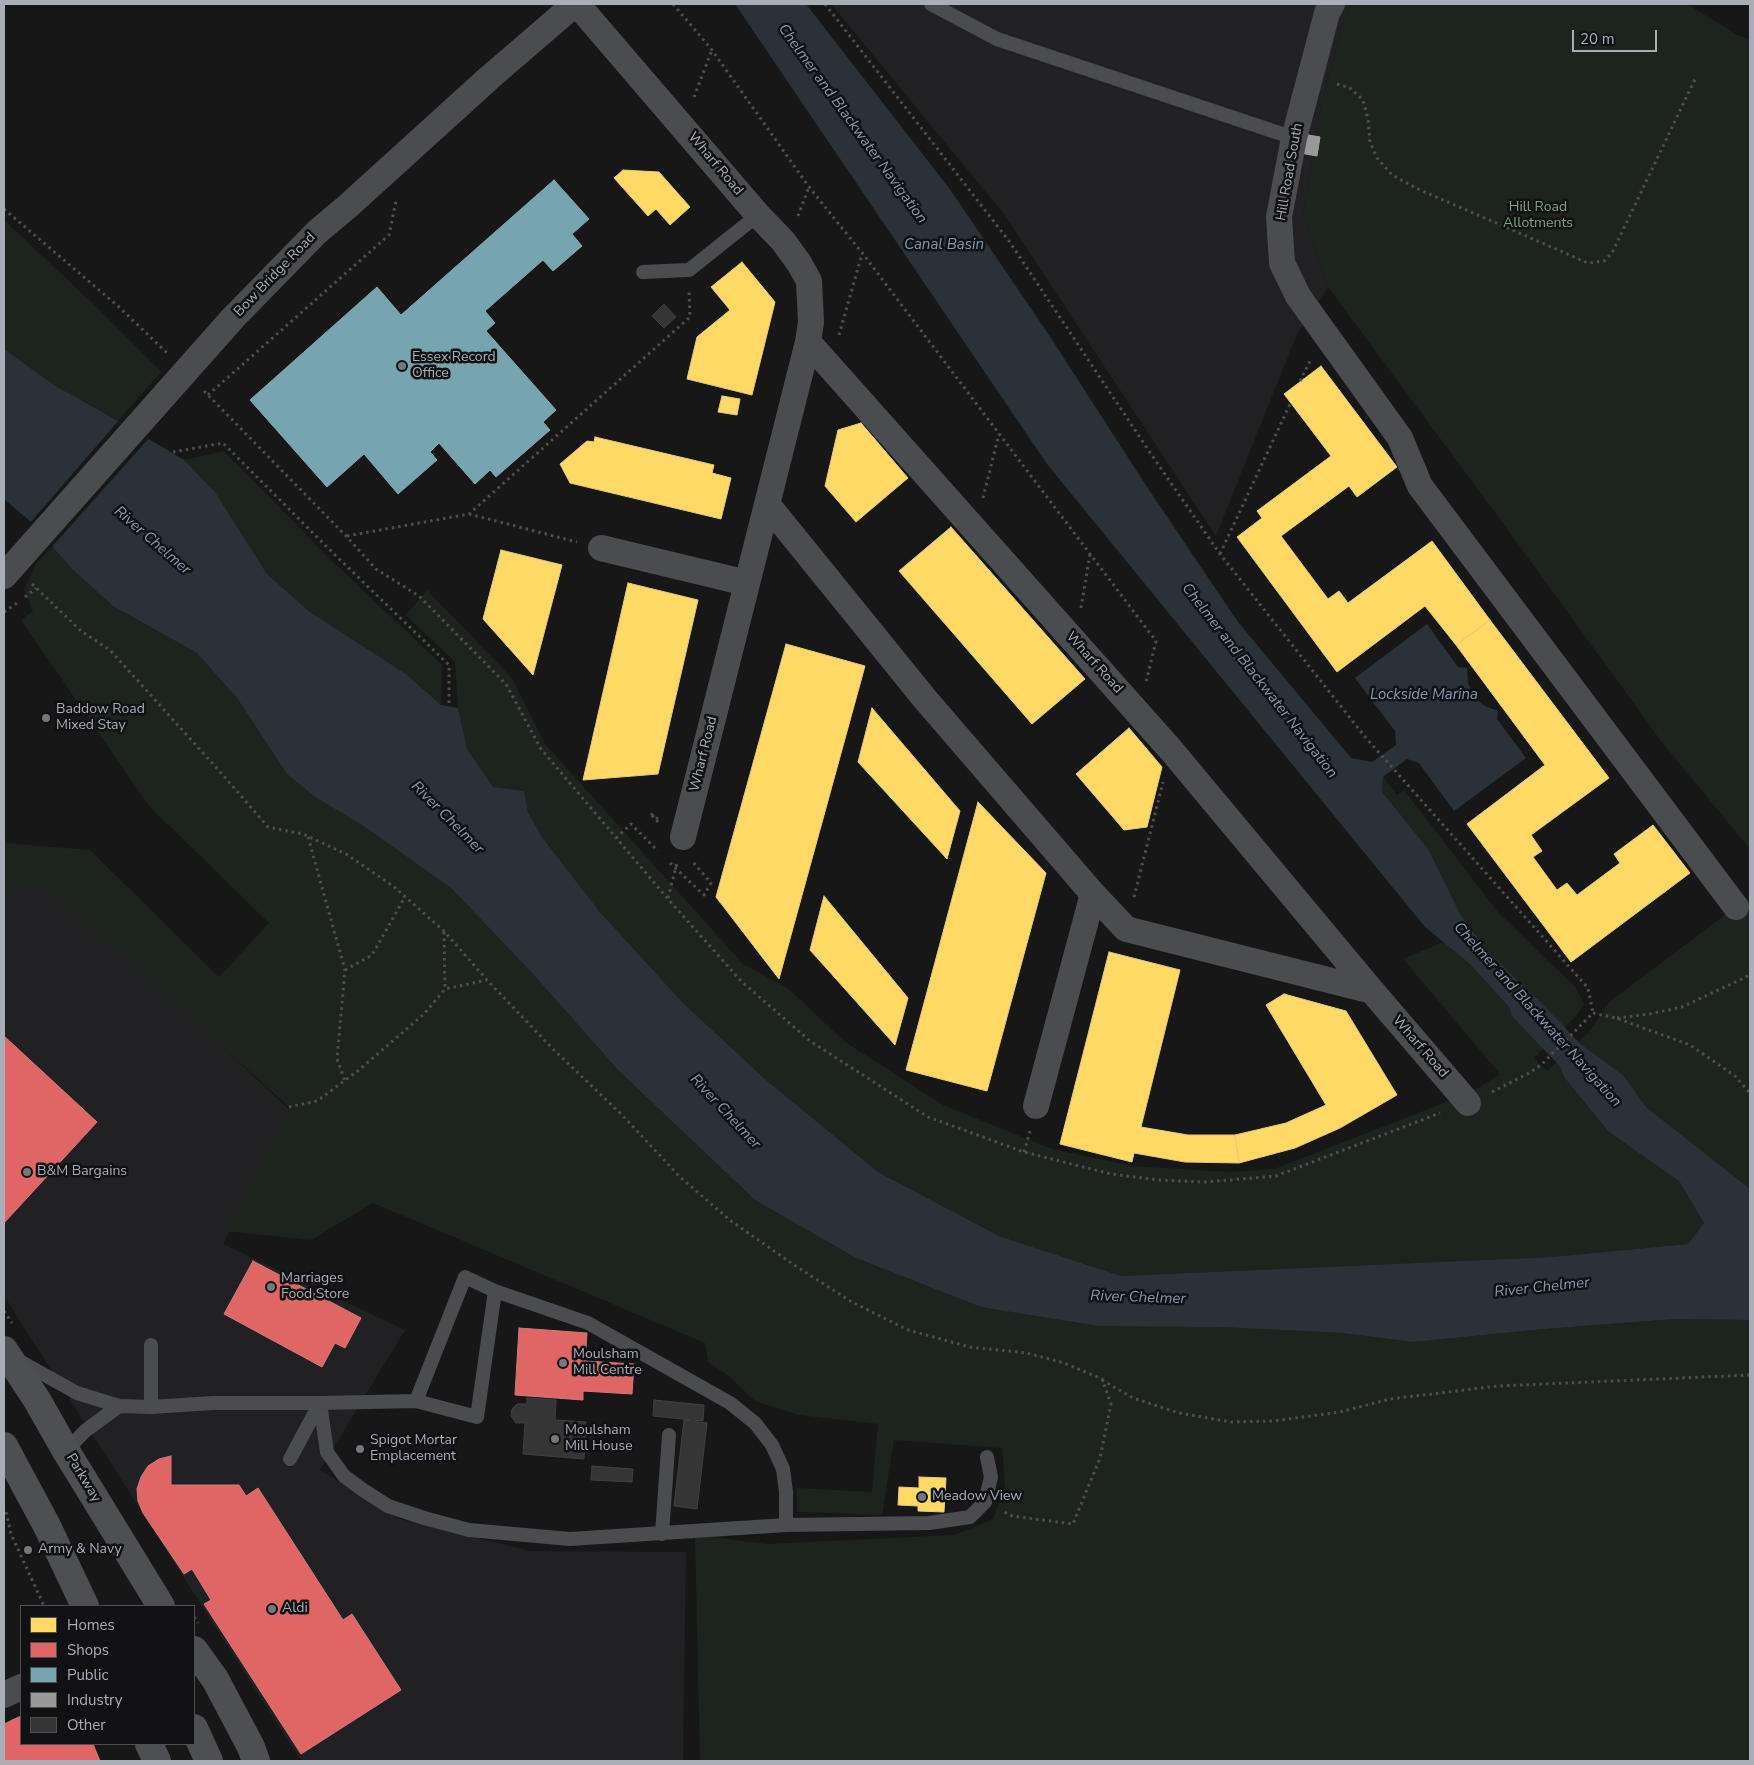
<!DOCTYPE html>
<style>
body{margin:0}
#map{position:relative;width:1754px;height:1765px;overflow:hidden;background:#171717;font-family:"Nunito Sans",sans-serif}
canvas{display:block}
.frame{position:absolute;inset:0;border:5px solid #a8adb8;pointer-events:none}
.legend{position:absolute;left:20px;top:1605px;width:175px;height:140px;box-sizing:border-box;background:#111113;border:1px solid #4d4f55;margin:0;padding:6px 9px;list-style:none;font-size:15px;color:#a8adb8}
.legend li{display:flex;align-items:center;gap:10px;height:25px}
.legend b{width:25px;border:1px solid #4d4f55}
.scale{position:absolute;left:1572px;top:30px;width:85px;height:22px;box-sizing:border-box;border:2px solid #a8adb8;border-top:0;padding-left:6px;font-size:15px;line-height:18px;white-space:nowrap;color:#a8adb8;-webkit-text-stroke:4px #111113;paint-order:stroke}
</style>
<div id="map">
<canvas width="1754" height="1765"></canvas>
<div class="frame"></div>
<ul class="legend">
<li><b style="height:14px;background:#ffd966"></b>Homes</li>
<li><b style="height:14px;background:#e06666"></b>Shops</li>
<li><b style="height:14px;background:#76a5af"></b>Public</li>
<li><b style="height:14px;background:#999"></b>Industry</li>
<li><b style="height:14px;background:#353536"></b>Other</li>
</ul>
<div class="scale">20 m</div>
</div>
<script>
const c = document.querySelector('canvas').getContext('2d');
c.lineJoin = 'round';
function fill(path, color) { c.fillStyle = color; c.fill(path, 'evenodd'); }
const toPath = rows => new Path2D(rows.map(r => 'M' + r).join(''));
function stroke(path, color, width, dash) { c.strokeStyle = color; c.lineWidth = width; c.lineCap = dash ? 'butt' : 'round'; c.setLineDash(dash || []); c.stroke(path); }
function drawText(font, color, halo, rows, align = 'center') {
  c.font = font + ' "Nunito Sans",sans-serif'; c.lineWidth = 5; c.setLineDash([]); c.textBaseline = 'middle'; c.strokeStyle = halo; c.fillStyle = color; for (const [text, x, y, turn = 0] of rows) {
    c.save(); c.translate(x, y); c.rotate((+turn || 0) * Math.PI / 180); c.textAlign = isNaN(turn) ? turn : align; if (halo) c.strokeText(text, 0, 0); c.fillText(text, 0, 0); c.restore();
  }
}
fill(toPath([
 [831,4,1351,4,1344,20,1319,114,1303,216,1328,287,1297,334,1216,536,1004,214],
 [4,880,45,880,295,1115,223,1244,405,1330,320,1470,400,1519,531,1551,686,1552,683,1761,305,1761,299,1758,4,1296]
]), '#212123');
fill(toPath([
 [1351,4,1687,4,1736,34,1750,40,1750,849,1664,745,1505,526,1328,287,1303,216,1319,114,1344,20],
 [4,220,89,300,161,372,118,421,54,385,4,349],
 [224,451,329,558,442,665,441,705,406,674,310,612,267,574,215,492,184,460],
 [53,546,72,569,113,606,197,653,237,698,287,774,315,797,362,825,451,888,534,975,618,1070,755,1200,856,1258,981,1307,1221,1327,1342,1333,1413,1342,1544,1329,1675,1319,1750,1320,1750,1761,700,1761,695,1535,767,1544,955,1535,993,1519,1005,1486,1002,1448,894,1440,882,1515,797,1512,797,1488,872,1492,878,1424,799,1415,755,1401,729,1376,708,1362,705,1343,373,1203,311,1240,225,1231,289,1107,44,886,4,888,4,843,90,850,219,977,269,923,149,806,21,620,33,611,24,589,36,564],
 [427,590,512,678,545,744,743,964,789,989,845,1042,943,1105,1052,1149,1132,1166,1229,1172,1274,1169,1439,1105,1480,1087,1500,1074,1403,959,1443,942,1470,964,1545,1047,1534,1058,1547,1071,1558,1061,1564,1077,1609,1132,1679,1181,1704,1223,1688,1244,1552,1257,1121,1276,999,1236,878,1172,765,1079,683,1003,599,911,542,837,528,812,524,791,493,787,466,749,458,708,455,662,406,615],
 [1383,777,1397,795,1404,790,1498,912,1576,988,1584,1004,1576,1016,1565,1027,1486,949,1460,914,1429,850,1382,792],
 [1750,896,1750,1189,1646,1107,1624,1076,1578,1042,1590,1031,1609,1002]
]), '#1d241e');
fill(toPath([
 [735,4,806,4,949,188,1049,335,1147,487,1238,622,1351,758,1372,762,1396,745,1395,731,1355,678,1427,624,1458,667,1467,668,1468,683,1474,697,1485,706,1498,711,1497,719,1526,758,1454,811,1419,763,1407,759,1383,777,1382,792,1429,850,1460,914,1486,949,1565,1027,1545,1047,1470,964,1425,927,1047,464],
 [4,349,54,385,118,421,184,460,215,492,267,574,310,612,406,674,441,705,458,708,467,749,493,787,524,791,528,812,542,837,599,911,683,1003,765,1079,878,1172,999,1236,1121,1276,1552,1257,1688,1244,1704,1223,1679,1181,1609,1132,1564,1077,1558,1061,1578,1042,1624,1076,1646,1107,1750,1189,1750,1320,1675,1319,1544,1329,1413,1342,1342,1333,1221,1327,1099,1326,981,1307,856,1258,755,1200,618,1070,534,975,451,888,362,825,315,797,287,774,237,698,197,653,113,606,72,569,31,522,4,499]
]), '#2a3239');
fill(toPath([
 [120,419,150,437,51,548,29,524]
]), '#171717');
const homes = toPath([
 [623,170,659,172,690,207,670,225,656,209,648,216,614,178,623,170],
 [742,262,775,302,752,395,687,379,697,337,730,310,711,287,742,262],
 [1321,366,1397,467,1357,497,1349,486,1281,536,1328,599,1339,591,1348,603,1432,541,1490,620,1456,645,1425,606,1337,672,1237,537,1262,518,1257,511,1331,456,1284,394,1321,366],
 [722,396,740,399,737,415,718,412,722,396],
 [861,423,908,478,856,522,825,486,838,430,861,423],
 [595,437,714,465,712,473,731,478,721,519,570,483,560,464,587,441,594,442,595,437],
 [951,527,1085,679,1032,724,899,571,951,527],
 [501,550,562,565,533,675,483,619,501,550],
 [628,583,698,600,658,774,583,780,628,583],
 [1490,620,1609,778,1531,835,1542,851,1533,857,1557,890,1567,883,1577,895,1620,863,1614,854,1653,825,1690,873,1571,962,1467,824,1545,765,1456,645,1490,620],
 [786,644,865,666,779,979,716,897,786,644],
 [872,708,960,811,947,859,858,762,872,708],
 [1129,728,1162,767,1147,827,1124,830,1076,774,1129,728],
 [978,802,1046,873,987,1091,906,1070,978,802],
 [824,896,908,998,895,1045,810,950,824,896],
 [1109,952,1180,970,1141,1127,1188,1135,1235,1135,1239,1163,1185,1162,1134,1153,1132,1162,1060,1144,1109,952],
 [1284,994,1346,1011,1397,1095,1340,1128,1295,1148,1239,1163,1235,1135,1286,1123,1326,1105,1266,1005,1284,994],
 [919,1477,946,1478,944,1512,918,1511,918,1506,898,1505,899,1487,919,1488,919,1477]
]);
fill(homes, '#ffd966');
stroke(homes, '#e5cc7f', 1);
const shops = toPath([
 [4,1036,97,1122,4,1223,4,1036],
 [253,1261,361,1318,345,1348,335,1343,322,1367,224,1314,253,1261],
 [519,1328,587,1333,585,1361,634,1364,632,1394,583,1391,583,1400,515,1395,519,1328],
 [171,1456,171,1485,239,1485,246,1496,258,1488,343,1620,352,1614,401,1690,301,1754,204,1604,211,1600,192,1569,184,1574,143,1513,138,1501,137,1489,141,1477,148,1466,159,1459,171,1456],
 [21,1716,21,1744,93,1744,100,1761,4,1761,4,1724,21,1716]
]);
fill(shops, '#e06666');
stroke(shops, '#cf7b7f', 1);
const public = toPath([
 [554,180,589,219,572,234,582,246,553,271,543,260,485,311,495,323,486,331,556,410,543,422,550,430,496,477,490,470,475,484,439,443,430,452,437,460,398,494,364,454,327,487,250,400,377,287,401,315,554,180]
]);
fill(public, '#76a5af');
stroke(public, '#85a7b2', 1);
const industry = toPath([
 [1303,134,1320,137,1317,156,1300,153,1303,134]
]);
fill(industry, '#999');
stroke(industry, '#9e9fa2', 1);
stroke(toPath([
 [1525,1008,1595,1081]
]), '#2a3239', 30);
const building = toPath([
 [664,304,676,317,664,328,652,316,664,304],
 [527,1398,556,1400,555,1420,586,1422,584,1459,523,1454,525,1423,516,1423,511,1416,512,1409,517,1404,527,1404,527,1398],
 [654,1400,704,1405,703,1421,653,1416,654,1400],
 [684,1420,707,1423,697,1509,674,1506,684,1420],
 [592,1466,633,1469,632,1482,591,1480,592,1466]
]);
fill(building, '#353536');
stroke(building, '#3f4043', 1);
stroke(toPath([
 [673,4,712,50,809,187,863,254,1156,641,1146,682],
 [825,4,1009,241,1151,454,1220,554,1366,738,1588,988,1593,1013],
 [1337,84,1350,88,1363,100,1368,119,1370,142,1377,158,1392,175,1418,189,1588,263,1604,261,1612,253,1696,77],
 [694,97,712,50],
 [4,209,119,307,167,353],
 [798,216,809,187],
 [839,335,862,254],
 [1300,381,1310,361],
 [204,391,346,536,376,569,419,596,506,684,541,749,668,899,741,981,810,1041,928,1117,1024,1152,1111,1174,1159,1180,1205,1182,1276,1176,1440,1113],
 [208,395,389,235,396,201],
 [173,452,223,443,332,552,449,665,449,707],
 [983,498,999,434],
 [469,514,577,542],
 [347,536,469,514,690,317,689,291],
 [1220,554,1291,402],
 [32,584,81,631,110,650,222,774,268,827,303,834,346,854,393,886,444,931,487,980,552,1048,623,1116,680,1177,731,1221,797,1267,852,1302,908,1330,970,1347,1027,1353,1064,1363,1102,1379,1111,1404,1100,1458,1073,1524,1012,1516,1004,1512],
 [25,597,36,588],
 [1081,608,1090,554],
 [4,612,20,601],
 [658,822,650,813,659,820],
 [308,837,345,970,337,1059,345,1081],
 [616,838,631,824,658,851],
 [670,863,704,895,711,883,693,862],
 [1134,897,1163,782],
 [668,898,677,863],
 [444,932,445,989],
 [345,970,372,955,405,897],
 [1593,1013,1616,1018,1690,1045,1735,1076,1750,1093],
 [1617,1018,1650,1014,1682,1007,1746,977,1750,973],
 [1492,1092,1529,1073,1541,1065,1593,1013],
 [289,1107,317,1101,359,1070,424,1014,445,989,487,980],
 [1024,1152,1030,1131],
 [4,1311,12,1323],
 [1102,1380,1133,1398,1179,1413,1231,1422,1273,1421,1340,1412,1390,1399,1498,1386,1750,1375],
 [6,1512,11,1534,44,1606],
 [194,1617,198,1623]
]), '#4d4e52', 3, [2.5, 4]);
stroke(toPath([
 [931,4,997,39,1294,138],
 [643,272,689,270,758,215],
 [495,1291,588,1323,730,1403,755,1423,772,1445,783,1469,786,1492,786,1525],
 [16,1359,77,1393,119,1406,151,1407,151,1345],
 [320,1403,327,1452,344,1476,363,1490,388,1506,424,1518,469,1530,570,1539,786,1525,929,1523,970,1517,985,1502,991,1477,987,1457],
 [151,1407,213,1403,320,1403,416,1401,477,1417,495,1291,465,1277,416,1401],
 [66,1451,85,1431,119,1406],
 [290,1459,320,1403],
 [662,1534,669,1435]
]), '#4b4c50', 14);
stroke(toPath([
 [577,4,758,215,783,241,799,263,809,281,811,322,808,342,1171,750,1372,991,1468,1103],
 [1332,4,1327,13,1294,138,1279,217,1282,263,1298,296,1400,438,1420,486,1736,907],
 [233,318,317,232,348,206,489,78,575,4],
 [767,504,925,699,1093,894,1126,929,1372,991],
 [601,548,747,583],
 [683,837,808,342],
 [1036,1106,1093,894],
 [4,1695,21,1687]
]), '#4b4c50', 26);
stroke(toPath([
 [4,1350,37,1400,66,1451,161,1606],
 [4,1446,47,1526,85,1606],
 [194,1650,215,1679,251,1747,256,1761],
 [194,1728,209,1761],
 [149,1744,157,1761]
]), '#4d4f52', 28);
stroke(toPath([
 [4,576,233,318]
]), '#4b4c50', 26);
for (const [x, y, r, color] of [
 [402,366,5,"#757880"],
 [46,718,5,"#757880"],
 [27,1172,5,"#757880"],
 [271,1287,5,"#757880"],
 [563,1363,5,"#757880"],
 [555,1439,5,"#757880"],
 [360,1449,5,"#757880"],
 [922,1497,5,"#757880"],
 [28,1550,5,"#757880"],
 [272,1609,5,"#757880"]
]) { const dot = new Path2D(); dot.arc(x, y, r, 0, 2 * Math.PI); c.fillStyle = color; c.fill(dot); stroke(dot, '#111113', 2); }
drawText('14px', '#a8adb8', '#111113', [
 ["Wharf Road",715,164,50],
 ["Hill Road South",1290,172,-80],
 ["Bow Bridge Road",275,275,-46],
 ["Wharf Road",1094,663,48],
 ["Wharf Road",704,754,-76],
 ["Wharf Road",1420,1047,49],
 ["Parkway",83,1478,59]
]);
drawText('14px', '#7fa381', '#111113', [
 ["Hill Road",1538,208],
 ["Allotments",1538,224]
]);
drawText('14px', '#a8adb8', '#111113', [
 ["Essex Record",412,358],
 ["Office",412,374],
 ["Baddow Road",56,710],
 ["Mixed Stay",56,726],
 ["B&M Bargains",37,1172],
 ["Marriages",281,1279],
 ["Food Store",281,1295],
 ["Moulsham",573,1355],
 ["Mill Centre",573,1371],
 ["Moulsham",565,1431],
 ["Mill House",565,1447],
 ["Spigot Mortar",370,1441],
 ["Emplacement",370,1457],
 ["Meadow View",932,1497],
 ["Army & Navy",38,1550],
 ["Aldi",282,1609]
], 'left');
drawText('italic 15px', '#7f9bb3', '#111113', [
 ["Chelmer and Blackwater Navigation",852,124,54],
 ["Canal Basin",944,245],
 ["River Chelmer",152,541,41],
 ["Chelmer and Blackwater Navigation",1259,681,52],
 ["Lockside Marina",1424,695],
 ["River Chelmer",447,818,45],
 ["Chelmer and Blackwater Navigation",1537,1015,48],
 ["River Chelmer",725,1112,47],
 ["River Chelmer",1542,1288,-6],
 ["River Chelmer",1138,1298,2]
]);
</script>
